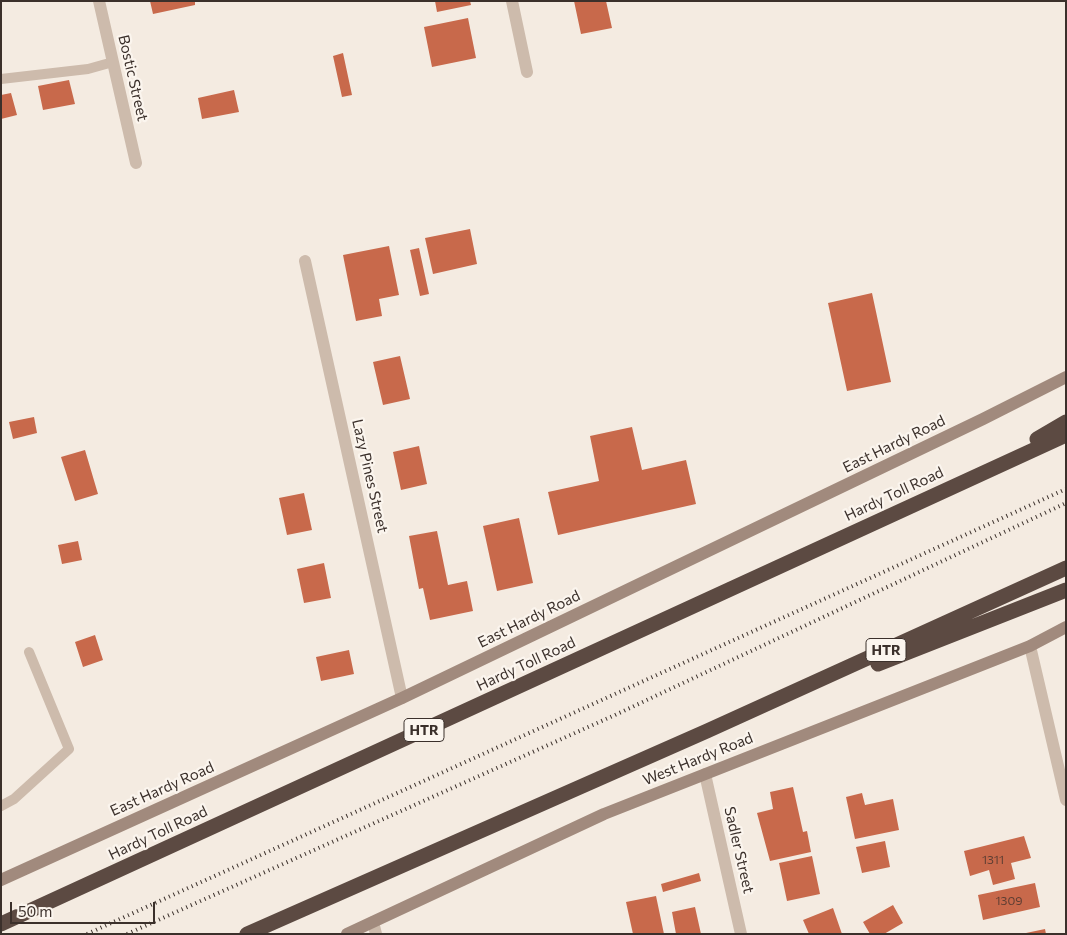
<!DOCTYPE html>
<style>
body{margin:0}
#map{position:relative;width:1067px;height:935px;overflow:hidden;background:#f4ebe1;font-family:Commissioner,sans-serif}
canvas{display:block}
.frame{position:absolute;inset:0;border:2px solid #3b302b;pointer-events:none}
.scale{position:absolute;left:10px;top:902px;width:145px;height:22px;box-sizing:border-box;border:2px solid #3b302b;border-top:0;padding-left:6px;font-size:15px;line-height:18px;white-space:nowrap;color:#3b302b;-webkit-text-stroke:4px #fbf5ee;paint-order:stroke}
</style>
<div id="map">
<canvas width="1067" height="935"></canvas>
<div class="frame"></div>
<div class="scale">50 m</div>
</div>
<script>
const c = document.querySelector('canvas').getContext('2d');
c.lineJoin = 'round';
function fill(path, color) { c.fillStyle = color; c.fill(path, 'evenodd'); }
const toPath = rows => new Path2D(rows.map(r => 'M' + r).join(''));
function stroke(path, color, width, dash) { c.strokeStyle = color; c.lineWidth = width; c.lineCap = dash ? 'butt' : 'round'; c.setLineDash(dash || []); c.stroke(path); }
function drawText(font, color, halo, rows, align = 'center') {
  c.font = font + ' Commissioner,sans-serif'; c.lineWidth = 4.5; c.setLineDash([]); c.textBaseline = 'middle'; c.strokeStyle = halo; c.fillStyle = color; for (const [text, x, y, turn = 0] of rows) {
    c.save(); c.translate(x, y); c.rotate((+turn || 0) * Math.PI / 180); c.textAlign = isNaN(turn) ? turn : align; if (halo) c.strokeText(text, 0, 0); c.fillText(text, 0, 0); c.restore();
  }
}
fill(toPath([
 [150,1,195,1,195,5,153,14],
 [435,1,470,1,471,5,437,12],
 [574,1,606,1,612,28,581,34],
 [468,18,476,58,432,67,424,27],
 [343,53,352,95,342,97,333,56],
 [69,80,75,104,43,110,38,86],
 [234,90,239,112,202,119,198,98],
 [11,93,17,115,1,119,1,95],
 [470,229,477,264,433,274,425,238],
 [389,246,399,295,379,299,382,316,356,321,343,255],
 [419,248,429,294,420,296,410,250],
 [872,293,891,382,847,391,828,303],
 [400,356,410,399,383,405,373,362],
 [34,417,37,433,13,439,9,422],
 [632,427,642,470,686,460,696,504,558,535,548,492,599,481,590,436],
 [419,446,427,484,401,490,393,452],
 [85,450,98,494,75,501,61,457],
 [304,493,312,530,287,535,279,498],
 [519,518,533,583,497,591,483,526],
 [437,531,448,585,467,581,473,611,430,620,423,588,419,589,409,536],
 [78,541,82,560,62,564,58,545],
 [324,563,331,598,304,603,297,569],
 [95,635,103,660,83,667,75,642],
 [349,650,354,674,321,681,316,657],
 [793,787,803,832,807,831,811,852,770,861,757,813,773,809,770,792],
 [862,793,865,805,893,799,899,830,855,839,846,797],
 [1024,836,1031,858,1011,863,1015,879,993,885,989,870,970,876,964,851],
 [885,841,890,867,862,873,856,847],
 [812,856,820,894,787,901,779,863],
 [699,873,701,881,663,892,661,884],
 [1035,883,1040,907,983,920,978,895],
 [656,896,664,934,633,934,626,902],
 [893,905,903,923,884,934,870,934,863,922],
 [695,907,701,934,676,934,672,912],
 [833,908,842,934,809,934,803,920],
 [1045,929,1046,934,1026,934,1026,933]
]), '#c8694b');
stroke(toPath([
 [1,79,88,69,113,62],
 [1,806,14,799,69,749,29,652]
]), '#cdbbac', 10);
stroke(toPath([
 [99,1,136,163],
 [512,1,527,72],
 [305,261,402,698],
 [1030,646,1066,800],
 [705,774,741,934],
 [373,922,376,934]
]), '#cdbbac', 12);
stroke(toPath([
 [1,880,402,698,983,419,1066,377],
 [347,934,604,814,1030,646,1066,627]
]), '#a18a7d', 12);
stroke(toPath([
 [1037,439,1066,422],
 [878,664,1066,590],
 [1,924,1066,435],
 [247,934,707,731,1066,568]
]), '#5c4a42', 15);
stroke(toPath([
 [87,934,1066,489],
 [127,934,615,715,1066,503]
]), '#3b302b', 4, [1, 4]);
drawText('12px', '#5e3e33', null, [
 ["1311",993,860],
 ["1309",1009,901]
]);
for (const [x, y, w] of [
 [886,650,40],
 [424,730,40]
]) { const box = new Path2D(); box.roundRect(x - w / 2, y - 11.5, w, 23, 4); c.fillStyle = '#fbf5ee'; c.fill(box); stroke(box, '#3b302b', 1); }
drawText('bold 14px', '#3b302b', null, [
 ["HTR",886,650],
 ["HTR",424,730]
]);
drawText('15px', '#3b302b', '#fbf5ee', [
 ["Bostic Street",133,78,77],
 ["East Hardy Road",894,444,-26],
 ["Lazy Pines Street",370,476,77],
 ["Hardy Toll Road",894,494,-25],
 ["East Hardy Road",529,619,-26],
 ["Hardy Toll Road",526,664,-25],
 ["West Hardy Road",698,759,-22],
 ["East Hardy Road",162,789,-24],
 ["Hardy Toll Road",158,833,-25],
 ["Sadler Street",739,850,77]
]);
</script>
